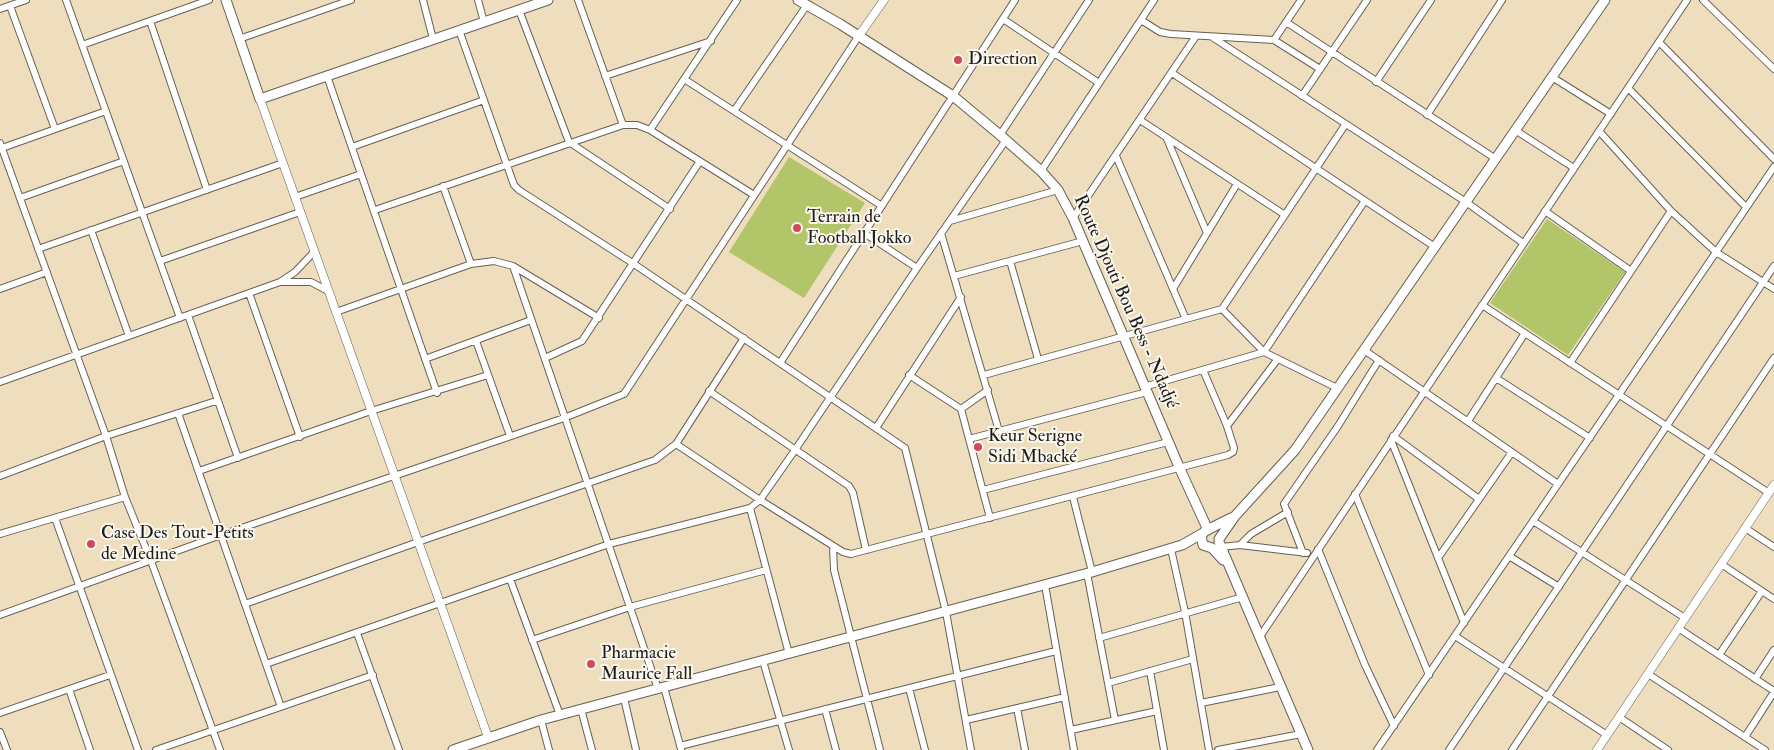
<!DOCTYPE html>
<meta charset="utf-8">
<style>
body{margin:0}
canvas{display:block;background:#eedebe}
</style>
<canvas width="1774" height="750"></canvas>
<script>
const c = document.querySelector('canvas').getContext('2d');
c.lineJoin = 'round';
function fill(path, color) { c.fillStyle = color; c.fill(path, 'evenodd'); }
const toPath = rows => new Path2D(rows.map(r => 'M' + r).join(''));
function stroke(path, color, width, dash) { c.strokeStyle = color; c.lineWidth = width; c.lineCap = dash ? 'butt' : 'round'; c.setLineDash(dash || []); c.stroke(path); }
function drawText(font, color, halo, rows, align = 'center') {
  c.font = font + ' "IM FELL Double Pica",serif'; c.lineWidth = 4; c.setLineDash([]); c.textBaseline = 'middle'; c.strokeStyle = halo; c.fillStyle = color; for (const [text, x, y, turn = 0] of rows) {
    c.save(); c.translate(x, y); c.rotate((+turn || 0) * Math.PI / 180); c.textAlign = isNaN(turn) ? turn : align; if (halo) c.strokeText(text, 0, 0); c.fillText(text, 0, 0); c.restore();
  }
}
fill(toPath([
 [789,157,865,203,804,298,729,252],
 [1547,219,1625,272,1568,355,1490,303]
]), '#b2c568');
const minor = toPath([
 [66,0,180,318],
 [423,0,433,39],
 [478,0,484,22],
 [578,0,623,125],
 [1703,0,1774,69],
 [10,6,55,129],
 [0,9,26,0],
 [519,10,569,142,670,209],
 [1003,19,1099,83],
 [1141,20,1160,32,1171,34,1274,40,1320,69],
 [150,21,207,190],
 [1286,22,1496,159],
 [459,30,514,185,519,190,634,264,905,448,946,612,971,750],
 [1212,37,1466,202,1523,243],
 [239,39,351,0],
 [1274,40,1301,0],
 [1659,42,1774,159],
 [82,45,209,0],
 [1172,73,1435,247],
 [327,76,437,393],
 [605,76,711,41],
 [1552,77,1611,114],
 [684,79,882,206],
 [1376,82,1431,0],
 [1628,88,1746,207],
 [1302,96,1367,0],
 [734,111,807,5],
 [1427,115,1502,0],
 [1140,120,1285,215],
 [650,130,737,0],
 [1515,130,1574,168],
 [1599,131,1671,211,1716,252,1774,289],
 [1000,135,1089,0],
 [1167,139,1207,233],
 [0,143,106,436,125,497,151,561,220,750],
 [352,147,484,100],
 [2,148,106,111],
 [1116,156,1185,317],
 [1041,171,1154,0],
 [443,186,471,264],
 [295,197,361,174],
 [20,198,124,161],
 [375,210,623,125,637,125,650,130,754,195],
 [1545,211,1631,271],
 [1073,218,1196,36],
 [950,221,1058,190],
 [91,230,129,336],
 [864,233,917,268],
 [941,233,999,431],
 [38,249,283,163],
 [160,261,300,212],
 [1010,261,1038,359],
 [513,266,658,689],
 [954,276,1083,241],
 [282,282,311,282,328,291],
 [0,289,47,272],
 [1173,289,1237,184],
 [249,293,300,437],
 [1482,305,1769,493],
 [1222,309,1264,352,1337,388],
 [336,312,471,264,494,261,513,266,599,318],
 [188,315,238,458],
 [476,341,510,436],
 [1364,350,1558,484],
 [545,358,582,341,700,161],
 [425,359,531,320],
 [780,363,1015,0],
 [1570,363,1671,211],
 [909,375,961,409,990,518],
 [984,375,1222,309,1345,125],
 [1496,378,1590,438],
 [0,382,280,282,295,272,314,252],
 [1144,387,1264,352,1364,202],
 [709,391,849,486,853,493,866,550],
 [961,409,988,390],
 [178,413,281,707],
 [1468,421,1525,333],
 [1227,426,1277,360],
 [876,428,961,297],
 [1393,436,1479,499],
 [969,439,1147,392],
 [1391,440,1464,623],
 [676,444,760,500,843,552,851,554,1228,455,1233,452,1234,448,1227,426,1203,370],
 [199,471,371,411,488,375],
 [0,476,106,436,216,401],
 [983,490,1168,442],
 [1355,494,1429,675],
 [1073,497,1092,572],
 [750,508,789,654],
 [55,518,138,750],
 [1533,521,1685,618],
 [1745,528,1774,547],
 [0,534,125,497],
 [1240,545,1251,534,1288,512],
 [833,546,834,570,880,750],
 [1221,547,1240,545,1307,553],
 [1171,549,1185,612,1209,750],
 [1318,549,1365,665,1394,726],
 [1303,553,1284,504,1338,426,1379,360],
 [1509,556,1559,587],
 [1438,558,1512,452],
 [1721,564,1774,599],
 [1087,573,1115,720],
 [510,579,560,715],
 [1045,585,1074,750],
 [245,604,418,542,655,460,676,444,744,338],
 [0,615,221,535,564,418,624,394,858,37],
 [1678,628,1774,691],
 [357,633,399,750],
 [1455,636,1607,735],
 [1099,638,1243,597],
 [1259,638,1687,0],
 [532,640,630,607,766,570],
 [1719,655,1762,591],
 [763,661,789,750],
 [266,664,609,544,750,508,760,500,795,450,917,268,1006,140],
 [1150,671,1164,750],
 [1648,674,1765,750],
 [1755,679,1774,650],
 [1108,683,1193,659],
 [664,687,681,749],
 [909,688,925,750],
 [69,689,90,750],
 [624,698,636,750],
 [1201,703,1280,687],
 [1017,708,1025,750],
 [581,709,592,750],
 [825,709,836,750],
 [0,713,110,675],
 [1619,717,1668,750],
 [541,720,549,750],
 [966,720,1065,697],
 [1071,730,1157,711],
 [0,732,7,750],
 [1745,737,1774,692],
 [680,746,1056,651],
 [156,750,373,675],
 [1218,750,1301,734],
 [1377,750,1774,167],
 [1449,750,1774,266],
 [1512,750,1774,358]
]);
const tertiary = toPath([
 [858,37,884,0],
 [260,99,488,737],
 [1597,750,1774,485]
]);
const secondary = toPath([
 [226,0,260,99,548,0],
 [798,0,840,24,953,96,1000,135,1041,171,1058,190,1073,218,1180,469,1208,530],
 [1219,539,1235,516,1295,450,1605,0],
 [1219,542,1308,750],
 [1223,560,1212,548,1203,545,1201,536,1205,531,1231,518],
 [453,750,541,720,1092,572,1182,545,1203,533]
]);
stroke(minor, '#666055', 8);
stroke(tertiary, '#666055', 9);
stroke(secondary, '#666055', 11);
stroke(minor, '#fff', 6);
stroke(tertiary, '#fff', 8);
stroke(secondary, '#fff', 9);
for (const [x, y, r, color] of [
 [958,60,5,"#d1495b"],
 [797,228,5,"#d1495b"],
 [978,447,5,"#d1495b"],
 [91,544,5,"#d1495b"],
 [591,664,5,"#d1495b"]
]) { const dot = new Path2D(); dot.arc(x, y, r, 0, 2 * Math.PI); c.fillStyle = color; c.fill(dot); stroke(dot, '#fbf7ec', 2); }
drawText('18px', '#1c1c1c', '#fbf7ec', [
 ["Direction",968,60],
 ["Terrain de",807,218],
 ["Football Jokko",807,239],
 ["Keur Serigne",988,437],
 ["Sidi Mbacké",988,458],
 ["Case Des Tout-Petits",101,534],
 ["de Medine",101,555],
 ["Pharmacie",601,654],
 ["Maurice Fall",601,675]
], 'left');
drawText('18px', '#1c1c1c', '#fbf7ec', [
 ["Route Djouti Bou Bess - Ndadjé",1125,302,66]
]);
</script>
